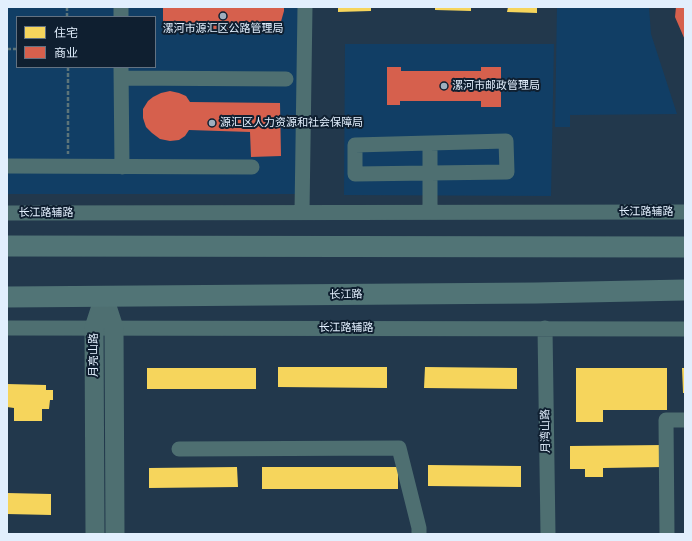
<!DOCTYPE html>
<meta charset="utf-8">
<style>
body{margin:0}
#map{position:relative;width:692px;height:541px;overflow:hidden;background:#22384c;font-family:"Times New Roman","Noto Sans SC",serif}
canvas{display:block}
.frame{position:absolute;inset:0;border:8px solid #e2effd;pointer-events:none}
.legend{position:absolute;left:16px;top:16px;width:140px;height:52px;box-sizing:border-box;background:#0f1f30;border:1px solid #637282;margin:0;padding:5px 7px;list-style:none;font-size:12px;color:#e2effd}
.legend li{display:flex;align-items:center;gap:8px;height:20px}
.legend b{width:20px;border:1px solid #637282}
</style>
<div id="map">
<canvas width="692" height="541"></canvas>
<div class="frame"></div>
<ul class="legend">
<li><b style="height:11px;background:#f6d55c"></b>住宅</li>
<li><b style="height:11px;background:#d6604d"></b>商业</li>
</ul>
</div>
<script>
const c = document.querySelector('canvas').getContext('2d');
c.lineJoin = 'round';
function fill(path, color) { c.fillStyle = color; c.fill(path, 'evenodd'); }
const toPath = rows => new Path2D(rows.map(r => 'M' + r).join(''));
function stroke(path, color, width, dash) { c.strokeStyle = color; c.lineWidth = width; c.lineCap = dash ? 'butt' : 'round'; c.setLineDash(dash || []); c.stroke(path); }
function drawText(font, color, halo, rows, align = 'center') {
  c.font = font + ' "Times New Roman","Noto Sans SC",serif'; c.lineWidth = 4; c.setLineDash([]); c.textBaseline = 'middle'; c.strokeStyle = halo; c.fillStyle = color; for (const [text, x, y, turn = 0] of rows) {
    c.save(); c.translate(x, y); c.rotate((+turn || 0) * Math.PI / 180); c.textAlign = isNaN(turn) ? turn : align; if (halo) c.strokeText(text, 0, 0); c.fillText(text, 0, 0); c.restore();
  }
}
fill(toPath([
 [7,7,299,7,297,194,7,194],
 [17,17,155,17,155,67,17,67],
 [557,7,649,7,651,34,677,114,570,115,570,127,555,127],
 [345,44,554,44,551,196,344,195]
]), '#113e65');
fill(toPath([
 [338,7,371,7,371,11,338,12],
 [435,7,471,7,471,11,435,10],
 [508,7,537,7,537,13,507,12],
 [278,367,387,367,387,388,278,387],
 [425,367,517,368,517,389,424,388],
 [147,368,256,368,256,389,147,389],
 [576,368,667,368,667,410,603,410,603,422,576,422],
 [682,368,685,368,685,393,683,393],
 [7,384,46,385,46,390,53,390,53,400,50,400,49,409,42,409,42,421,14,421,14,408,7,407],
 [663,445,663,467,603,468,603,477,585,477,585,469,570,469,570,446],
 [428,465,521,466,521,487,428,486],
 [237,467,238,487,149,488,149,468],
 [262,467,398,467,398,489,262,489],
 [7,493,51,494,51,515,7,514]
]), '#f6d55c');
fill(toPath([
 [163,7,284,7,284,11,280,25,244,24,244,30,163,28],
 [676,7,685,7,685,40,675,17],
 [387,67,401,67,401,71,481,71,481,67,501,67,501,107,481,107,481,101,400,101,400,105,387,105],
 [170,91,179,93,186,96,190,102,280,103,281,156,251,157,250,132,189,130,185,136,179,140,170,141,160,139,152,133,146,127,143,118,143,109,148,101,153,97,161,93]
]), '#d6604d');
stroke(toPath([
 [67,7,67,17],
 [7,49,17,49],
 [68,67,68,154]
]), '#5c7479', 2.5, [4, 2]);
stroke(toPath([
 [121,7,121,17],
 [121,67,122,167],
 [122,78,286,79],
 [7,166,252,167],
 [302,212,305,7],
 [430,212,430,143,355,145,355,174,430,173,507,172,506,141,430,143],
 [7,213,685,212],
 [7,328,685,329],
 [545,328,548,534],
 [179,449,399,448,419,528,419,534],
 [667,534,666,420,685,420]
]), '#4e6f71', 15);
stroke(toPath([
 [104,297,114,328,115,534],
 [95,534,94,328,104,297]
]), '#4e6f71', 19);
stroke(toPath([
 [7,246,685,247],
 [7,297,536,293,685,290]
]), '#517476', 21);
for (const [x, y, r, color] of [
 [223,16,4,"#9fafbf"],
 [444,86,4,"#9fafbf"],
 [212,123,4,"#9fafbf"]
]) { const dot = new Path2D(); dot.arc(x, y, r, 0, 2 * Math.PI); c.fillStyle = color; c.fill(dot); stroke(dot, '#0f1f30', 1.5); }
drawText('11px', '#e2effd', '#0f1f30', [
 ["漯河市源汇区公路管理局",223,29,"center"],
 ["漯河市邮政管理局",452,86],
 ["源汇区人力资源和社会保障局",220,123]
], 'left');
drawText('11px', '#e2effd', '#0f1f30', [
 ["长江路辅路",646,212],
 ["长江路辅路",46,213],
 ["长江路",346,295,-1],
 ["长江路辅路",346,328],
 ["月亮山路",94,355,-90],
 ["月湾山路",546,431,-91]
]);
</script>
